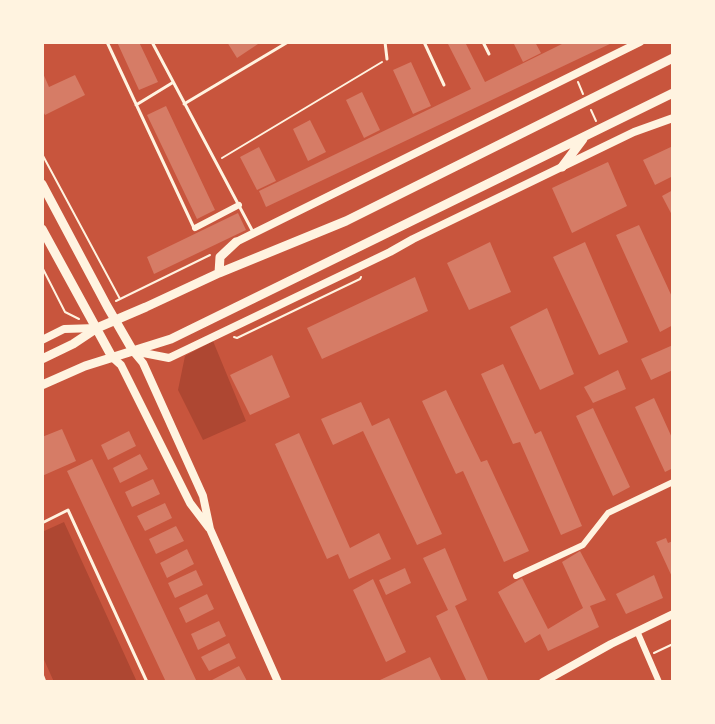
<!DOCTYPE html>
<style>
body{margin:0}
#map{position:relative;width:715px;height:724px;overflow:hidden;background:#c8553d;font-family:"Sofia Sans Condensed",sans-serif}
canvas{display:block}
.frame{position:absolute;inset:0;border:44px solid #fff3e0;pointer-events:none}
</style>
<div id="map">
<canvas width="715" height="724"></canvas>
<div class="frame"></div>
</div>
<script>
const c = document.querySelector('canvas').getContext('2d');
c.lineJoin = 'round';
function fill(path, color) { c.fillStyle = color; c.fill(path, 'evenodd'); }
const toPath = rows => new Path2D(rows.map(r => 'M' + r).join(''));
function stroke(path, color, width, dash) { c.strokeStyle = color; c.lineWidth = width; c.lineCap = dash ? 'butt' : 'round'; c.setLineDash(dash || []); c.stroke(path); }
fill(toPath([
 [213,341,246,421,203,440,178,390,185,356],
 [64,522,137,682,54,682,42,655,42,532]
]), '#ae4732');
fill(toPath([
 [117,42,139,42,158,82,139,90],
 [227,42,261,42,237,58],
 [447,42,465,42,485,82,566,42,614,42,266,207,259,191,471,89],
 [513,42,535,42,541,53,523,62],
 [411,62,431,106,413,114,393,70],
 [42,71,49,87,75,75,85,95,45,115,42,109],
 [362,92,380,130,364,138,346,100],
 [166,106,215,210,197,219,147,115],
 [310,120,326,152,308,161,293,129],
 [673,146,673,176,655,185,643,160],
 [259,147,276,181,257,190,240,157],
 [608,162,627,206,572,233,552,188],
 [673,190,673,217,662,196],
 [238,213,246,230,154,274,147,257],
 [639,225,673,299,673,325,660,332,616,235],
 [490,242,511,292,469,310,447,263],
 [585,242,628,342,599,355,553,257],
 [415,277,428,311,322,359,307,328],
 [547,308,574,374,540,390,510,327],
 [673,345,673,370,651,380,641,359],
 [272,355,290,397,250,415,230,375],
 [503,364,535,434,541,431,582,526,561,535,520,442,513,444,481,374],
 [618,370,626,389,593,403,584,387],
 [446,390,481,462,487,460,529,551,504,562,463,471,456,474,422,401],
 [654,398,673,440,673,468,665,472,635,407],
 [361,402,372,426,389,418,442,534,417,545,363,431,333,445,321,419],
 [593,408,630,487,613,496,576,416],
 [62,429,76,461,42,476,42,437],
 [129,431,136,446,108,460,101,445],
 [299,433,350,548,379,533,391,559,349,579,338,554,327,559,275,444],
 [140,454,148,469,120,483,113,468],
 [92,459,197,682,166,682,67,471],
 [153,479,160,494,132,507,125,492],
 [165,503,172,518,145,531,137,516],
 [176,526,184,541,156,554,149,539],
 [666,538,668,543,673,541,673,579,656,542],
 [445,548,467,600,455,606,489,682,467,682,436,616,448,610,423,558],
 [187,549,194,564,167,578,160,563],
 [580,551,606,600,590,606,599,627,548,651,540,634,525,643,498,592,522,578,548,629,583,608,562,562],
 [405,568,411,583,386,595,379,580],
 [196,570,203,585,175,598,168,583],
 [654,575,663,598,626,614,616,594],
 [373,579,406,652,386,662,353,590],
 [207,594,214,609,186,623,179,608],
 [219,621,226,636,198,650,191,634],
 [229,643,236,658,209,671,201,657],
 [430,657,442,682,381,682,380,680],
 [239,666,247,681,213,682,212,680]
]), '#d67c66');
stroke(toPath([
 [578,82,583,94],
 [591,110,596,121],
 [42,154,120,299],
 [222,158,382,62],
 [42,267,65,312,79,319],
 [116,301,210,255],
 [234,337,237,338,360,279,361,277],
 [654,653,673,644]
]), '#fff3e0', 2);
stroke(toPath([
 [107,42,194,228],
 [152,42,253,232],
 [385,42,387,59],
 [424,42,444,85],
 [483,42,489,54],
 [184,104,288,42],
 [136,105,172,83],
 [42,523,68,510,147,682],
 [42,674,45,682]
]), '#fff3e0', 3);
stroke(toPath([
 [195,228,239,205],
 [516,576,583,545,608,513,673,482],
 [637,631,659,682]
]), '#fff3e0', 6);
stroke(toPath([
 [236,242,640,42],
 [42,340,64,329,97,328],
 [133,351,169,358,390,252,413,239,634,132,673,118],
 [133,351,143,363,203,496,210,529,278,682],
 [112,357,121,365,190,503,209,528],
 [543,682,611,644,673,614]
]), '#fff3e0', 8);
stroke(toPath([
 [562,167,583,139],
 [42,184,107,306,133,351],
 [42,229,112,357],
 [219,273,220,257,236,242],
 [42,359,73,344,97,328,146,307,219,273,346,221,673,58],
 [42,385,85,366,171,339,673,93]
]), '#fff3e0', 9);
</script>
